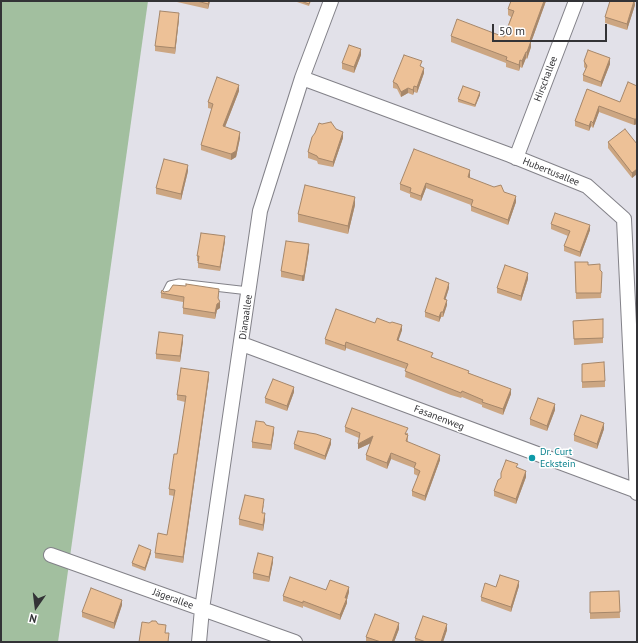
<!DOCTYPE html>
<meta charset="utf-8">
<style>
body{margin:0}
#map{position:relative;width:638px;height:643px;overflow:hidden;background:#e2e1e9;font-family:"PT Sans",sans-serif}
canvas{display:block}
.frame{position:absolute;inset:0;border:2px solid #333336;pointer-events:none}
.north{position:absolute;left:16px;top:587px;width:40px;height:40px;-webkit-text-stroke:3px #fff;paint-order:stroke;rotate:194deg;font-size:11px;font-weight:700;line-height:16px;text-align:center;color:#333336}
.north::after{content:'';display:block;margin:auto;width:14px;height:18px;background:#333336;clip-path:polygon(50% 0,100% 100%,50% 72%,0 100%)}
.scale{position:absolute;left:492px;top:24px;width:115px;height:18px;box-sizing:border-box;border:2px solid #333336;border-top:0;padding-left:5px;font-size:12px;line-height:14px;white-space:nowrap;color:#333336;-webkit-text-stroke:3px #fff;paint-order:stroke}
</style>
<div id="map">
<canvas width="638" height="643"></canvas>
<div class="frame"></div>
<div class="north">N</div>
<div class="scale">50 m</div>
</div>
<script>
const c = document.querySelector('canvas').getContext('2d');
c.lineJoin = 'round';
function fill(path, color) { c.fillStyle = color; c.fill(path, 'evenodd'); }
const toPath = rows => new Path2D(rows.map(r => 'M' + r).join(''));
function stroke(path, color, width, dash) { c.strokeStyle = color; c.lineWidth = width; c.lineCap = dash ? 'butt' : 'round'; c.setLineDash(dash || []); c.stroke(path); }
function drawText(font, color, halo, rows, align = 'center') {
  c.font = font + ' "PT Sans",sans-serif'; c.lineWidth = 3; c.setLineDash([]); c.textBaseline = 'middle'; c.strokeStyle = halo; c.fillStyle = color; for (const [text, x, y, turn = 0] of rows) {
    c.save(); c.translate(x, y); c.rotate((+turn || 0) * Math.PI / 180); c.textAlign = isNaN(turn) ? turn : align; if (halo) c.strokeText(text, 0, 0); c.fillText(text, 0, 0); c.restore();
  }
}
fill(toPath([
 [1,1,148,1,58,642,1,642]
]), '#a2bf9f');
const service = toPath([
 [166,293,170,285,179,283,249,291]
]);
const minor = toPath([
 [302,78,510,155,587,186,624,219,637,493],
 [516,158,576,1],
 [242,344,637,491],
 [51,555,295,642],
 [199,642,202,609,260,211,302,78,331,1]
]);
stroke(service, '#838289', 9);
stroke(minor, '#838289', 16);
stroke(service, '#fff', 7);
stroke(minor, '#fff', 14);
fill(toPath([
 [177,1,210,1,208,9,177,2],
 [294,1,311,1,309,6],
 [511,1,546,1,533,37,531,42,531,47,527,59,526,58,522,68,520,67,519,71,506,67,506,63,451,42,451,36,504,37,511,17,508,15,508,9],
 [635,1,635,5,627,30,605,23,605,17],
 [179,19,175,54,155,51,155,46],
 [361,55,354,73,342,69,342,63],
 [584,61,610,64,601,87,583,81,583,75,586,69,584,67],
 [422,67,424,73,417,93,414,92,413,95,408,93,401,97,397,89,393,88,393,82],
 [637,86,637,124,634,125,599,112,593,128,591,126,589,131,575,126,575,121,587,89,620,102],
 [239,91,225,127,240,138,236,157,231,160,201,150,201,145,212,109,208,108,208,102],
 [480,95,475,107,458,102,458,99],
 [336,129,343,138,333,167,318,164,317,161,308,158,308,152],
 [608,142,637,144,637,174,632,178,608,148],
 [188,171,181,200,156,194,156,188],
 [470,176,470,178,504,192,516,202,508,225,471,211,471,205,426,188,421,201,410,197,410,194,400,190,400,184],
 [355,205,348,234,298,222,298,214],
 [551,224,590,230,580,257,564,251,564,246,568,236,551,229],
 [225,241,220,271,198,268,198,261,197,261,197,256],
 [309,250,304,281,302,281,281,277,281,271],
 [575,262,588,265,600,270,602,277,601,298,576,299],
 [528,279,521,301,497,293,497,288],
 [449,288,445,300,447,305,443,317,441,317,439,322,425,317,425,312],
 [161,293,219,295,218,299,220,308,217,310,215,319,183,314,183,302,161,298],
 [603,319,603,343,574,345,573,321],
 [375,323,402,330,398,340,433,358,469,373,511,394,503,415,482,407,482,405,462,397,461,398,451,395,405,377,406,369,346,348,345,351,325,344,325,339],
 [183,341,180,362,156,359,156,354],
 [582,364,605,381,605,387,582,388],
 [209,377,183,563,155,558,155,553,167,535,174,496,169,495,169,489,177,454,185,402,177,400,177,395],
 [294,392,287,411,265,403,265,398],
 [555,410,547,431,530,425,530,419],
 [266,425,274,432,271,450,252,448,252,442],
 [345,427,408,433,408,442,440,460,425,501,412,496,412,491,418,476,414,474,414,468,391,459,387,469,366,460,366,455,371,443,358,449,359,438,345,432],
 [604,429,597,449,574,441,574,435],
 [294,444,331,444,325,460,294,449],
 [518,468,526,477,516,504,494,496,494,491],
 [264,505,262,513,265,519,263,531,239,525,239,519],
 [151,553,145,571,132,566,132,563],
 [273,562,269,582,253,579,253,573],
 [519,586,511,612,481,601,481,597,496,587],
 [326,590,349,592,347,599,347,603,340,620,303,606,303,608,283,601,283,596],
 [619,591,620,618,590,619,590,592],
 [122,605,114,629,82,617,82,612],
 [399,629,394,642,366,642,366,637],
 [447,630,443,642,415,642,415,638]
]), '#cca682');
fill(toPath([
 [209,1,210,1,208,9,208,4],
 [544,1,546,1,533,37,531,42,531,47,527,59,527,52,530,40,533,31],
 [634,1,635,5,627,30,627,24],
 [179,13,179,19,175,54,175,48],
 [361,49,361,55,354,73,354,67],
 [526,52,526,58,522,68,522,61],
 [610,58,610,64,601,87,601,82],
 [520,60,520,67,519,71,519,65],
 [424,68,424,73,417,93,417,87],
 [239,85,239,91,223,132,223,126],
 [414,86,414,92,413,95,413,90],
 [408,88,408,93,401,97,401,92],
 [480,92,480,95,475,107,475,105],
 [599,106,599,112,593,128,593,123],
 [634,119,637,119,637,124,634,125],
 [591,121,591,126,589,131,589,126],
 [240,132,240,138,236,157,231,160,231,154],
 [343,132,343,138,333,167,333,162],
 [188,165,188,171,181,200,181,194],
 [637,169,637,174,632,178,632,173],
 [470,170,470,176,468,183,468,177],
 [426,183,426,188,421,201,421,196],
 [516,196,516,202,508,225,508,220],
 [355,197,355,205,348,234,348,226],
 [590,225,590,230,580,257,580,252],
 [225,236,225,241,220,271,220,267],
 [309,244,309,250,304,281,302,281,302,276],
 [528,273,528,279,521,301,521,296],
 [449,283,449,288,444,304,444,299],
 [447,300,447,305,443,317,443,312],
 [220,302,220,308,217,310,215,319,215,313,217,304],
 [441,312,441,317,439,322,439,317],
 [402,325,402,330,397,345,397,340],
 [183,335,183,341,180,362,180,356],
 [346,342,346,348,345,351,345,346],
 [209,372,209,377,183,563,183,557],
 [294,387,294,392,287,411,287,406],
 [511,389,511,394,503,415,503,409],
 [555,404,555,410,547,431,547,426],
 [604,423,604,429,597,449,597,444],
 [274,427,274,432,271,450,271,445],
 [373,436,373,442,358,449,358,444],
 [331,439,331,444,325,460,325,456],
 [391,453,391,459,387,469,387,463],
 [440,455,440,460,425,501,425,496],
 [526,471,526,477,516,504,516,499],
 [265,513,265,519,263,531,263,525],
 [151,550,151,553,145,571,145,568],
 [273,557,273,562,269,582,269,577],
 [519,581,519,586,511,612,511,607],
 [349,587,349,592,347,599,347,603,340,620,340,615,345,598],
 [122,600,122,605,114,629,114,623],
 [399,623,399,629,394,642,392,642],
 [447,624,447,630,443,642,441,642]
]), '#a6876a');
const building = toPath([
 [197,1,209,1,208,4,197,1],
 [301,1,310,1,309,4,301,1],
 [511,1,544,1,533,31,530,40,531,41,527,52,526,52,522,61,520,60,519,65,506,60,507,57,451,36,457,19,504,37,514,11,508,9,511,1],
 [610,1,634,1,627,24,605,17,610,1],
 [160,11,179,13,175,48,155,46,160,11],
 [349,45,361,49,354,67,342,63,349,45],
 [588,50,610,58,601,82,583,75,587,66,584,61,588,50],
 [404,55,422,61,420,66,424,68,417,87,414,86,413,90,408,88,401,92,397,84,393,82,404,55],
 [217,77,239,85,223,126,240,132,236,151,231,154,201,145,213,104,208,102,217,77],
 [628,82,637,86,637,119,634,119,599,106,593,123,591,121,589,126,575,121,587,89,620,102,628,82],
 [463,86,480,92,475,105,458,99,463,86],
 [331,122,336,129,343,132,333,162,318,158,317,156,308,152,312,137,315,133,319,123,322,124,331,122],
 [625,129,637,144,637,169,632,173,608,142,625,129],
 [414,149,470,170,468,177,494,187,501,185,504,192,516,196,508,220,471,206,473,200,426,183,421,196,410,192,411,188,400,184,414,149],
 [164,159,188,165,181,194,156,188,164,159],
 [305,185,355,197,348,226,298,214,305,185],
 [555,213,590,225,580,252,564,246,570,231,551,224,555,213],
 [201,233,225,236,220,267,198,263,199,256,197,256,201,233],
 [286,241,309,244,304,275,302,276,281,271,286,241],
 [575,262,588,262,588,265,600,264,600,270,602,272,601,293,576,293,575,262],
 [505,265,528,273,521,296,497,288,505,265],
 [436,278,449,283,444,299,447,300,443,312,441,312,439,317,425,312,436,278],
 [186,284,219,289,218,298,220,302,217,304,215,313,183,308,184,297,161,293,162,290,164,292,169,291,173,285,186,286,186,284],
 [336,309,375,323,377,318,390,323,392,322,402,325,397,340,433,353,431,357,469,371,468,373,511,389,503,409,482,402,483,400,462,391,461,393,451,389,405,371,408,364,346,342,345,346,325,339,336,309],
 [603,319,603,338,574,339,573,321,603,319],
 [159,332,183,335,180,356,156,354,159,332],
 [604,362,605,381,582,382,582,364,604,362],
 [181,368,209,372,183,557,155,553,158,533,167,535,175,490,169,489,174,454,177,454,186,396,177,395,181,368],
 [273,379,294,387,287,406,265,398,273,379],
 [538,398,555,404,547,426,530,419,538,398],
 [352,408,408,428,405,434,408,435,406,441,440,455,425,496,412,491,420,471,414,468,416,463,391,453,387,463,366,455,373,436,358,444,360,433,345,427,352,408],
 [581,415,604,423,597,444,574,435,581,415],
 [256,421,264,422,266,425,274,427,271,445,252,442,256,421],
 [298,431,316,434,331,439,325,456,294,444,298,431],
 [506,460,518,464,516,467,526,471,516,499,494,491,498,480,501,478,501,473,506,460],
 [245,495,264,499,262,513,265,513,263,525,239,519,245,495],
 [139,545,151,550,145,568,132,563,139,545],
 [258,553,273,557,269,577,253,573,258,553],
 [500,575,519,581,511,607,481,597,485,583,496,587,500,575],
 [290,577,326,590,330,580,349,587,345,598,347,598,340,615,303,601,303,603,283,596,290,577],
 [91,588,122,600,114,623,82,612,91,588],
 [619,591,620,612,590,613,590,592,619,591],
 [375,614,399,623,392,642,381,642,366,637,375,614],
 [423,616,447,624,441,642,426,642,415,638,423,616],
 [152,621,156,621,158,624,166,625,165,633,169,633,168,642,139,642,142,622,149,623,152,621]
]);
fill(building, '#edc197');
stroke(building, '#a6876a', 1);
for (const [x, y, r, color] of [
 [532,458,4,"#0f9aa8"]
]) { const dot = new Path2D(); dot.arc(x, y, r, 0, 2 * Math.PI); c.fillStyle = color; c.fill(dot); stroke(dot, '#fff', 1.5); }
drawText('10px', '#333336', '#fff', [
 ["Hirschallee",546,79,-69],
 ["Hubertusallee",551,172,22],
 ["Dianaallee",246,317,-82],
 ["Fasanenweg",439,418,21],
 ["Jägerallee",173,599,20]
]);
drawText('10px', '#0d838f', '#fff', [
 ["Dr. Curt",540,452],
 ["Eckstein",540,464]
], 'left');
</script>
